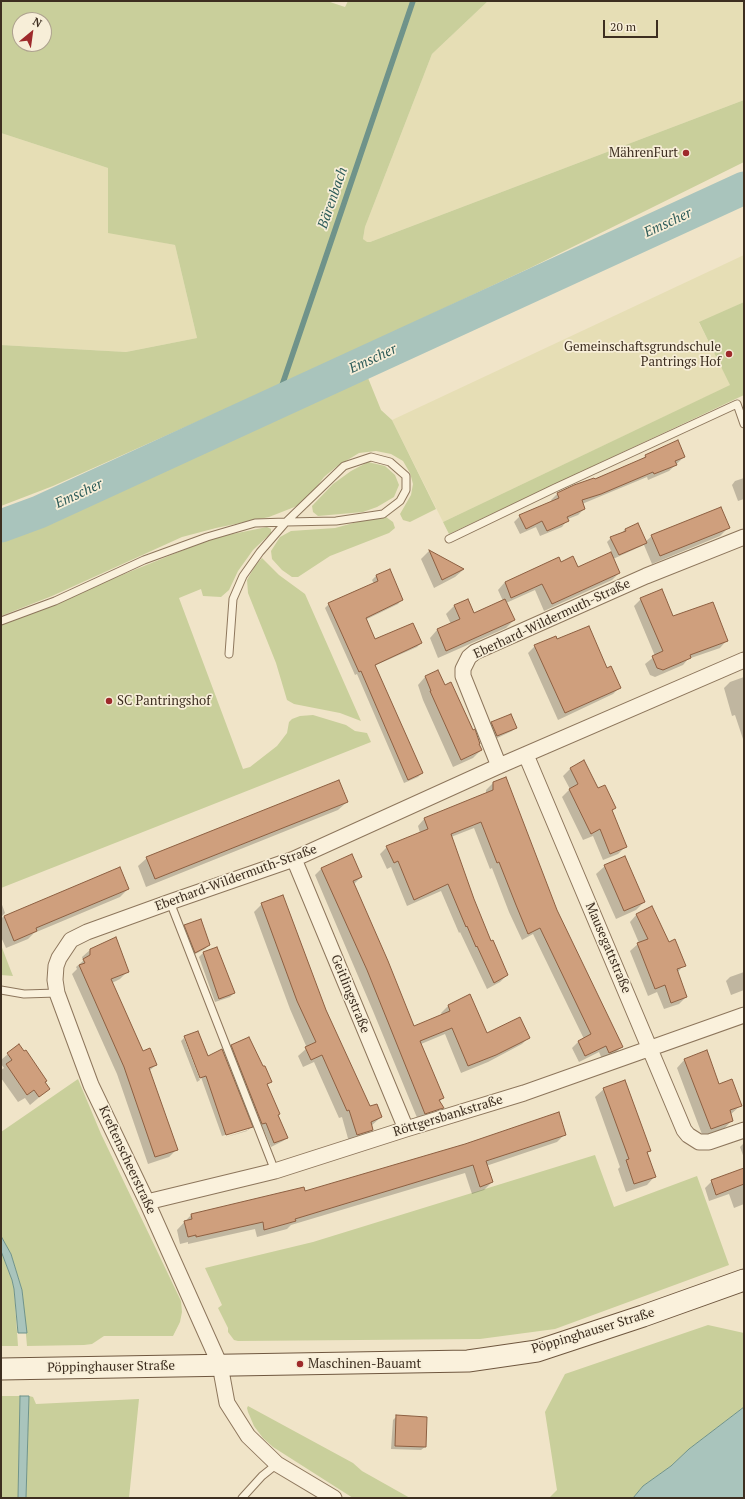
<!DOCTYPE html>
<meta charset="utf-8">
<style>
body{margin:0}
#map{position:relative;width:745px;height:1499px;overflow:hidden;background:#f0e4c8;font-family:"PT Serif",serif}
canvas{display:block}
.frame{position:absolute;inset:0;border:2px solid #3d2e20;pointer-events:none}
.north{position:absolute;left:12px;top:12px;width:40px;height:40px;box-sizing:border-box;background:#f7eed8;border:1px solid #ada18e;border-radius:50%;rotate:29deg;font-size:11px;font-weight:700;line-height:16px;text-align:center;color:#3d2e20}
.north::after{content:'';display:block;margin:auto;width:14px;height:18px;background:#9e2a2b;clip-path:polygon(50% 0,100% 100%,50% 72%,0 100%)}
.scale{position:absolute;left:603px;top:20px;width:55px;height:18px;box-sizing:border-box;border:2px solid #3d2e20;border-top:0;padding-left:5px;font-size:12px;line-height:14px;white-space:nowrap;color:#3d2e20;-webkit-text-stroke:3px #f7eed8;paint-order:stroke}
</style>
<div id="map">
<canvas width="745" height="1499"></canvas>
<div class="frame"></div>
<div class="north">N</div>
<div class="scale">20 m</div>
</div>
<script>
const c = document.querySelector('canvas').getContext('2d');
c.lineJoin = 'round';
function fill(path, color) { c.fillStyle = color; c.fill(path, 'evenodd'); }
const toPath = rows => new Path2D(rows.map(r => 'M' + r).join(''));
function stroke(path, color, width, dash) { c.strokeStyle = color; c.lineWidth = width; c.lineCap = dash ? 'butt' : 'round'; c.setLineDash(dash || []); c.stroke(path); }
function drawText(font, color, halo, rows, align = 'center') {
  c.font = font + ' "PT Serif",serif'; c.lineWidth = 3.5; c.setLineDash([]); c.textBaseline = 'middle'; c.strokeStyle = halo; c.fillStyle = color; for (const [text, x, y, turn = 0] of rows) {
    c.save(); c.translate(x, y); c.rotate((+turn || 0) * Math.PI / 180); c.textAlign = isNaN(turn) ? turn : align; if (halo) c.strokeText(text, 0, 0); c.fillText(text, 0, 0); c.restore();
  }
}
fill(toPath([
 [488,1,744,1,744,100,370,242,366,242,363,239,365,227,432,54],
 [1,133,108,168,108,232,175,245,197,338,126,352,1,345],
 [744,255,744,302,699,323,731,385,443,522,392,420]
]), '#e6deb5');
fill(toPath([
 [1,1,327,1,345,7,348,1,488,1,432,54,365,227,363,239,367,242,370,242,744,100,744,162,530,268,293,379,53,486,1,506,1,345,126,352,197,338,175,245,108,233,108,168,1,133],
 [20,20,44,20,44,44,20,44],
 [744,302,744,395,449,534,443,522,730,385,699,322],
 [366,373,381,410,392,420,436,509,410,522,403,520,400,514,411,495,413,484,410,473,403,461,391,454,376,451,359,453,336,467,324,477,309,497,297,506,269,517,216,528,182,537,52,596,1,616,1,538,136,480],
 [368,462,385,466,395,475,399,485,394,497,377,507,363,512,318,516,313,512,312,506,333,484,351,471],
 [386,517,393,522,395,528,389,533,330,556,298,577,292,577,282,570,272,559,271,551,280,537,291,531,335,528,368,519],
 [267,527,271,529,271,533,253,550,238,571,229,590,221,597,203,596,201,589,179,598,243,769,250,767,277,746,287,733,289,722,292,719,300,716,313,715,346,725,355,731,367,733,371,742,1,888,1,624,213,538],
 [262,558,279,575,305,594,361,721,340,713,294,704,287,700,276,663,248,593,247,580,255,566],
 [1,945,9,966,13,976,1,975],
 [78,1079,101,1134,181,1301,182,1312,180,1322,173,1336,104,1336,92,1344,84,1345,27,1346,22,1290,11,1254,1,1236,1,1132],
 [595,1155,614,1207,697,1176,729,1265,555,1329,480,1339,238,1341,234,1340,228,1332,228,1328,218,1308,222,1305,205,1268,313,1242],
 [1,1251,12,1280,14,1289,18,1346,1,1346],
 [708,1325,744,1333,744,1407,689,1449,671,1466,643,1486,633,1498,549,1498,557,1490,545,1412,565,1374],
 [1,1396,20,1396,18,1498,1,1498],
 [29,1396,33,1397,36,1404,139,1399,129,1498,26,1498],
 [248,1406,353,1463,362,1471,410,1498,353,1498,273,1447,263,1438,254,1426,248,1412,247,1408]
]), '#c9cf9b');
const water = toPath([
 [1,1236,11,1254,22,1290,27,1333,18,1333,14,1289,12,1280,1,1251,1,1236],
 [20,1396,29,1396,26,1498,18,1498,20,1396],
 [744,1407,744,1498,633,1498,643,1486,671,1466,689,1449,744,1407]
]);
fill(water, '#a9c4bc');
stroke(water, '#6f938a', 1);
fill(toPath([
 [646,455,684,457,669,471,648,480,647,477,582,504,584,509,578,515,568,519,562,527,540,536,536,527,520,534,514,522,520,516,552,502,551,500,558,493,594,481,641,461],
 [744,478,744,499,738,501,732,485,735,481],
 [728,528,720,536,652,564,644,545,613,559,619,573,612,580,544,611,535,590,506,603,514,620,506,628,438,658,430,638,437,630,451,624,446,614,454,606,467,600,474,614,503,601,498,590,505,582,558,559,560,563,578,568,612,553,607,542,611,538,621,534,625,529,645,542,652,536],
 [429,551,463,570,455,577,434,588,421,559],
 [389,571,401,600,398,604,365,620,375,640,421,643,417,647,374,666,422,773,418,777,404,783,357,674,355,675,325,608,329,604,374,584,372,580,376,576],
 [641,599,673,618,727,640,720,648,688,659,683,665,655,677,650,675,645,664,655,656,634,606],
 [535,646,607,669,620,687,613,694,558,720,528,653],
 [438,671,444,686,481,750,473,758,453,767,423,700,418,685,425,677],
 [744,677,744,742,735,715,732,716,724,688,730,682],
 [492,723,516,727,512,731,493,740,488,727],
 [584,762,598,789,615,808,611,812,625,847,618,854,603,860,593,836,583,840,562,797,570,789,563,776,570,769],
 [493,783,622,1046,615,1053,602,1059,599,1052,579,1062,572,1048,579,1041,584,1039,533,934,522,940,509,912,492,868,490,869,474,828,451,837,473,899,491,942,507,975,500,982,487,989,460,932,459,933,441,891,407,906,391,867,387,869,380,854,387,847,420,833,418,826,424,819,486,794,486,790],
 [347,802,338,810,146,887,138,866,147,858],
 [605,866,644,902,636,910,616,919,596,874],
 [322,868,361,877,354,884,414,1027,442,1015,441,1013,448,1006,470,995,486,1034,529,1037,522,1044,488,1062,461,1073,445,1034,421,1044,443,1098,439,1102,442,1108,435,1114,418,1120,373,1011,315,875],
 [119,869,128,889,120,897,34,933,28,939,6,948,1,937,1,918],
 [1,902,5,913,1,917],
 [262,904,326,1010,369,1107,381,1117,371,1126,372,1130,364,1138,349,1142,342,1117,339,1118,314,1062,303,1067,298,1056,307,1048,290,1009,254,912],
 [637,914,668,943,684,965,677,973,686,997,679,1004,664,1009,657,992,648,996,630,951,639,943,630,922],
 [185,926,209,945,205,949,191,956,181,930],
 [217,948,234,993,230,997,215,1002,199,957,203,953],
 [90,950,128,971,120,979,112,983,142,1053,156,1065,149,1071,176,1150,169,1157,148,1164,117,1074,72,974,77,969,76,967,83,961,82,957],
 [744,972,744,990,731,995,726,981,730,977],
 [198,1032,207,1057,222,1051,251,1127,247,1131,223,1138,248,1130,248,1128,222,1136,202,1080,186,1037,184,1037],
 [184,1038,200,1080,197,1082,181,1041],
 [232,1046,263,1068,271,1081,267,1085,277,1116,287,1138,283,1141,271,1147,262,1126,258,1128,228,1050],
 [8,1054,44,1082,49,1089,30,1105,25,1098,18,1102,1,1078,1,1070,4,1068,1,1064,1,1060],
 [685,1059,719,1085,741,1105,730,1115,732,1120,724,1129,703,1137,677,1068],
 [604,1089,649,1151,647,1153,655,1176,647,1185,626,1192,618,1169,620,1167,595,1097],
 [565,1134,557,1142,486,1166,492,1182,484,1190,472,1194,465,1173,291,1225,287,1229,257,1237,255,1229,188,1244,188,1242,180,1244,177,1230,191,1215,305,1192],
 [744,1143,744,1158,740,1147],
 [744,1169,744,1204,734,1208,729,1194,709,1201,705,1188,712,1181],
 [397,1416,425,1447,421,1450,391,1449,393,1420]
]), '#0003');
stroke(toPath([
 [276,403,413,1]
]), '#6f938a', 5.5);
stroke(toPath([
 [1,526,39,512,744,188]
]), '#a9c4bc', 33);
const building = toPath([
 [678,440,685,457,675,461,677,465,654,474,653,472,601,494,582,500,585,509,567,517,569,521,547,531,542,521,526,529,519,515,559,498,557,493,574,485,594,478,595,479,646,457,645,455,678,440],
 [721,507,730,528,660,556,651,535,721,507],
 [638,523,647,543,619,555,610,537,626,531,625,529,638,523],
 [429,550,464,569,442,580,429,550],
 [611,552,620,573,552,604,542,584,511,598,505,582,559,557,561,562,573,556,578,567,611,552],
 [390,569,403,600,366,618,375,639,413,623,422,643,375,665,423,773,408,780,361,671,359,672,328,603,378,581,376,575,390,569],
 [662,589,673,616,713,602,728,641,690,655,691,658,663,670,657,668,652,656,663,651,640,598,662,589],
 [468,599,474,613,505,599,515,620,446,651,437,629,460,619,454,605,468,599],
 [589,626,607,668,611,666,621,688,565,713,534,645,556,636,557,639,589,626],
 [438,670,445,685,451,682,473,730,475,729,480,744,479,744,482,750,461,760,430,691,431,691,425,676,438,670],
 [511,714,517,728,497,736,491,722,511,714],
 [584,760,598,788,605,785,616,808,612,810,627,847,610,854,600,829,591,834,569,789,578,784,570,768,584,760],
 [506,777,557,910,623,1047,609,1053,606,1046,585,1056,578,1041,591,1034,540,928,528,934,516,905,499,862,497,863,481,822,451,834,474,899,491,941,493,940,508,975,494,983,477,946,476,947,467,926,466,927,448,884,414,900,398,861,394,863,386,846,428,829,424,818,493,790,493,782,506,777],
 [339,780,348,802,155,879,146,857,339,780],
 [352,854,362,877,353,881,388,961,414,1026,450,1011,448,1005,470,994,487,1033,520,1017,530,1038,496,1055,468,1066,452,1028,420,1041,444,1098,439,1100,444,1108,440,1109,425,1114,367,970,321,868,352,854],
 [625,856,645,902,624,911,604,865,625,856],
 [120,867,129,889,36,928,37,931,14,941,4,916,120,867],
 [283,895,326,1010,370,1106,377,1104,382,1117,371,1122,373,1130,357,1135,349,1110,347,1111,322,1055,311,1060,305,1047,316,1042,297,1001,261,903,283,895],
 [652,906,669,942,675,939,686,966,677,969,687,997,671,1003,665,985,655,989,637,943,648,939,636,914,652,906],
 [201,919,210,945,195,953,184,925,201,919],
 [116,937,129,972,111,979,143,1051,150,1048,157,1065,149,1068,178,1150,155,1157,124,1067,79,965,85,963,83,959,90,955,90,949,116,937],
 [217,947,235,993,219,999,203,952,217,947],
 [198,1031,208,1056,222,1049,253,1127,226,1135,206,1076,200,1078,184,1036,198,1031],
 [249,1037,263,1066,265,1066,272,1082,267,1084,280,1114,278,1115,288,1138,274,1143,266,1123,262,1124,231,1045,249,1037],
 [19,1044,24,1051,26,1050,47,1081,45,1082,50,1089,39,1097,34,1090,27,1095,6,1064,12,1060,7,1053,19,1044],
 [707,1050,719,1084,732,1079,742,1106,730,1110,733,1121,711,1129,684,1059,707,1050],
 [625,1080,651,1151,647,1152,656,1177,634,1184,626,1160,629,1159,603,1088,625,1080],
 [559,1112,566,1135,486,1161,493,1182,480,1187,473,1165,295,1219,296,1221,264,1230,263,1222,196,1237,196,1235,188,1237,184,1221,192,1219,191,1214,304,1187,305,1191,465,1144,559,1112],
 [744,1168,744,1184,716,1195,711,1180,744,1168],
 [396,1415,427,1417,426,1447,395,1446,396,1415]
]);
fill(building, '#cf9f7d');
stroke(building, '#8d5f41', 1);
const service = toPath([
 [449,539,555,488,737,404,744,424],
 [1,621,55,601,144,560,207,537,255,523,286,522,336,521,383,514,400,501,406,490,406,476,390,462,371,457,344,466,286,522,260,552,243,576,233,599,229,654],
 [170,902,275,1171],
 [1,990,24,994,57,993],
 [242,1498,262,1476,277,1464]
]);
const minor = toPath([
 [526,755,684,1130,688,1135,699,1142,709,1142,744,1130],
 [499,766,463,676,463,669,469,657,475,652,646,576,744,537],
 [294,859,406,1129],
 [147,1202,275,1171,406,1129,524,1093,744,1015],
 [334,1498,277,1464,248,1436,227,1403,220,1365,147,1202,91,1085,57,993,55,980,56,966,59,958,71,940,87,932,170,902,294,859,499,766,744,660]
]);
const secondary = toPath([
 [1,1369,468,1361,537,1351,643,1316,744,1280]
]);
stroke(service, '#8d765c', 9);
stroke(minor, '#8d765c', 17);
stroke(secondary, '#6f573f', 23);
stroke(service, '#faf1dc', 7);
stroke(minor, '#faf1dc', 15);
stroke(secondary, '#faf1dc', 21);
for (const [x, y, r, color] of [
 [686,153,4,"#9e2a2b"],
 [729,354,4,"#9e2a2b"],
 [109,701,4,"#9e2a2b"],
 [300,1364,4,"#9e2a2b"]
]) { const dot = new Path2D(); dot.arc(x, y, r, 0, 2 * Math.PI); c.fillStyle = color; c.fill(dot); stroke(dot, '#f7eed8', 1.5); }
drawText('13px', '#3d2e20', '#f7eed8', [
 ["MährenFurt",678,153],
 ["Gemeinschaftsgrundschule",721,347],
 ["Pantrings Hof",721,362],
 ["SC Pantringshof",117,701,"left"],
 ["Maschinen-Bauamt",308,1364,"left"]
], 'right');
drawText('13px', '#3d2e20', '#f7eed8', [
 ["Eberhard-Wildermuth-Straße",552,619,-25],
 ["Eberhard-Wildermuth-Straße",236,878,-20],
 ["Mausegattstraße",608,948,67],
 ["Geitlingstraße",350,994,68],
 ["Röttgersbankstraße",448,1116,-17],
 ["Kreftenscheerstraße",127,1160,65],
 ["Pöppinghauser Straße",593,1331,-17],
 ["Pöppinghauser Straße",111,1367,-1]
]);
drawText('italic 14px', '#2f5d5a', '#f7eed8', [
 ["Bärenbach",333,198,-71],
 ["Emscher",668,223,-25],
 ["Emscher",373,359,-25],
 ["Emscher",79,494,-25]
]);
</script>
